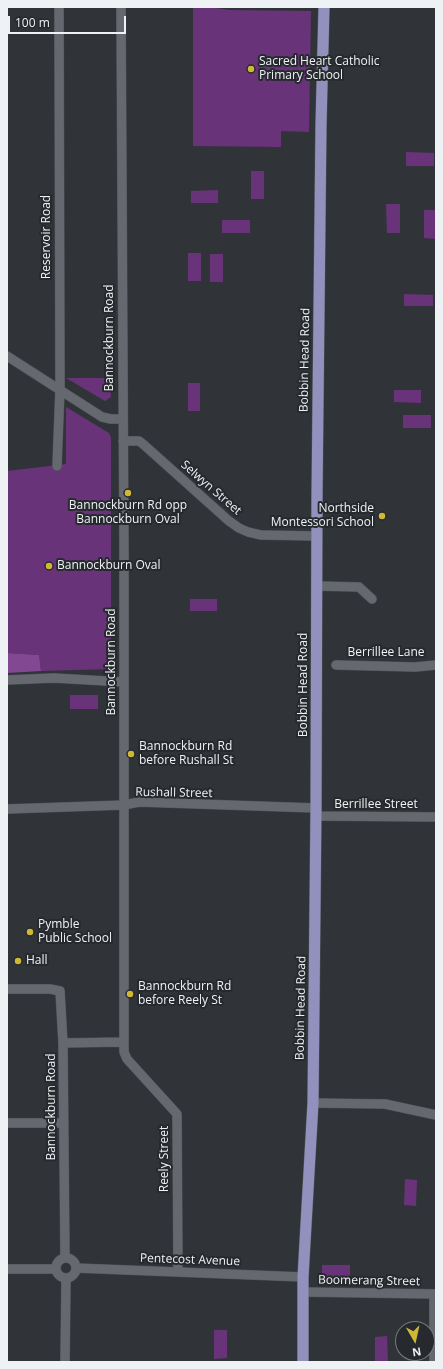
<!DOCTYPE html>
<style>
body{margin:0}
#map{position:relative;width:443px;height:1369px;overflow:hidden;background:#303439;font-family:"Open Sans",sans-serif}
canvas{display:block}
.frame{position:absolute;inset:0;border:8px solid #eff2f5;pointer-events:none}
.north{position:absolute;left:395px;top:1321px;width:40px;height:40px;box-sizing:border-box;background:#262a2e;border:1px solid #767a7e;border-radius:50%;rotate:171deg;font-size:11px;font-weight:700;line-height:16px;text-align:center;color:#eff2f5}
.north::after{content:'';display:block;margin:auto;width:14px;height:18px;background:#d0b837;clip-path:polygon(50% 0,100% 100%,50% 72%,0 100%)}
.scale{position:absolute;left:8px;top:16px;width:118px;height:18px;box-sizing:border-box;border:2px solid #eff2f5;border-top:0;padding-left:5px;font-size:12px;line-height:14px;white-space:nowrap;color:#eff2f5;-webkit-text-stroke:3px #262a2e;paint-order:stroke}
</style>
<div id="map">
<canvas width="443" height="1369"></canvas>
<div class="frame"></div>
<div class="north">N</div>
<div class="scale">100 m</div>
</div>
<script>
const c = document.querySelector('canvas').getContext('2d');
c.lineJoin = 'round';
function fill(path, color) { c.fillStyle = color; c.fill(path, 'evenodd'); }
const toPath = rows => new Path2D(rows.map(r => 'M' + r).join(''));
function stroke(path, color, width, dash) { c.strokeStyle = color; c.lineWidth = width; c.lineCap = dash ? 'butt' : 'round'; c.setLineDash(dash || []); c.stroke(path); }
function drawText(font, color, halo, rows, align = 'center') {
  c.font = font + ' "Open Sans",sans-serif'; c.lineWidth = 4; c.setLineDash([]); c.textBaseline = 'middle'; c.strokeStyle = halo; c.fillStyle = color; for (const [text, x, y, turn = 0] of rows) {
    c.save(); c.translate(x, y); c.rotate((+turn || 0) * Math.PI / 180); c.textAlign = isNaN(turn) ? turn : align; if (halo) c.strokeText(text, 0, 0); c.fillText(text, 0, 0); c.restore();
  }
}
fill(toPath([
 [193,7,209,7,229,10,311,11,309,132,281,131,281,147,193,146],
 [406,152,434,153,434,166,406,166],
 [251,171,264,171,264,199,251,199],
 [218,190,218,203,191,203,191,191],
 [386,204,400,204,400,233,387,233],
 [424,210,436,210,436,239,424,238],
 [222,220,250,220,250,233,222,233],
 [188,253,201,253,201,281,188,281],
 [210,254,223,254,223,282,210,282],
 [404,294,433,295,433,306,404,306],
 [66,378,110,378,111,397,105,401],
 [188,383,200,383,200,411,188,411],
 [394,390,421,390,421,403,394,402],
 [66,407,109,433,111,438,111,669,41,671,39,655,7,653,7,471,66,464],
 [403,415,431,415,431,428,403,428],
 [190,599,217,599,217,611,190,611],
 [70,695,98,695,98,709,70,709],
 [405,1179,417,1180,416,1206,404,1205],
 [322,1265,350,1265,350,1278,322,1278],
 [214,1330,227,1330,227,1358,214,1359],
 [387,1336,388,1362,375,1362,375,1337]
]), '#693379');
fill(toPath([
 [7,653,39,655,41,671,7,673]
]), '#824992');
const minor = toPath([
 [121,7,124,551,124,1052,127,1059,177,1114,178,1272],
 [7,356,102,417,111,419,123,419],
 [123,441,139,441,143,444,229,521,239,528,248,532,261,535,317,536],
 [57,466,60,389,59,7],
 [317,586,359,587,372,599],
 [336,665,415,667,436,665],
 [7,680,54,678,124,682],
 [7,809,124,805,139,802,316,808],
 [316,816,436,817],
 [7,989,50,989,60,991,63,1043,65,1258],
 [63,1043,124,1042],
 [313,1103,385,1104,436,1115],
 [7,1123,64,1123],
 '56 1268a10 10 0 1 1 20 0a10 10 0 1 1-20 0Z',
 [76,1268,303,1277],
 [7,1269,56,1269],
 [303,1292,436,1294],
 [434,1294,434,1362],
 [65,1362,66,1278]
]);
const major = toPath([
 [303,1362,303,1277,313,1103,316,808,317,496,321,125,324,7]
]);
stroke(minor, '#505357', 10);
stroke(major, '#505357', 12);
stroke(minor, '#65696f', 9);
stroke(major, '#9291be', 11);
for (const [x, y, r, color] of [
 [251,69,4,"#d0b837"],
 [128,493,4,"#d0b837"],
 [382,516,4,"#d0b837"],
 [49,566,4,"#d0b837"],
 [131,754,4,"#d0b837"],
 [30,932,4,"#d0b837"],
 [18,961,4,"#d0b837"],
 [130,994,4,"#d0b837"]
]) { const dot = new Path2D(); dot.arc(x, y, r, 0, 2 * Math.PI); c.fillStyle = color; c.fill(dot); stroke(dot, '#262a2e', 1.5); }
drawText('12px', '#eff2f5', '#262a2e', [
 ["Sacred Heart Catholic",259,62],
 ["Primary School",259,76],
 ["Bannockburn Rd opp",128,506,"center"],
 ["Bannockburn Oval",128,520,"center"],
 ["Northside",374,509,"right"],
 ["Montessori School",374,523,"right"],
 ["Bannockburn Oval",57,566],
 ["Bannockburn Rd",139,747],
 ["before Rushall St",139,761],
 ["Pymble",38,925],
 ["Public School",38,939],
 ["Hall",26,961],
 ["Bannockburn Rd",138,987],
 ["before Reely St",138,1001]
], 'left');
drawText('12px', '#eff2f5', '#262a2e', [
 ["Reservoir Road",47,237,-90],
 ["Bannockburn Road",110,338,-90],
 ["Bobbin Head Road",305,360,-89],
 ["Selwyn Street",211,488,41],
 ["Berrillee Lane",386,653],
 ["Bannockburn Road",112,662,-90],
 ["Bobbin Head Road",304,685,-90],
 ["Rushall Street",174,793,1],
 ["Berrillee Street",376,805],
 ["Bobbin Head Road",301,1008,-89],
 ["Bannockburn Road",52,1107,-90],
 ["Reely Street",165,1159,-90],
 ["Pentecost Avenue",190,1260,2],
 ["Boomerang Street",369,1281,1]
]);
</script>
